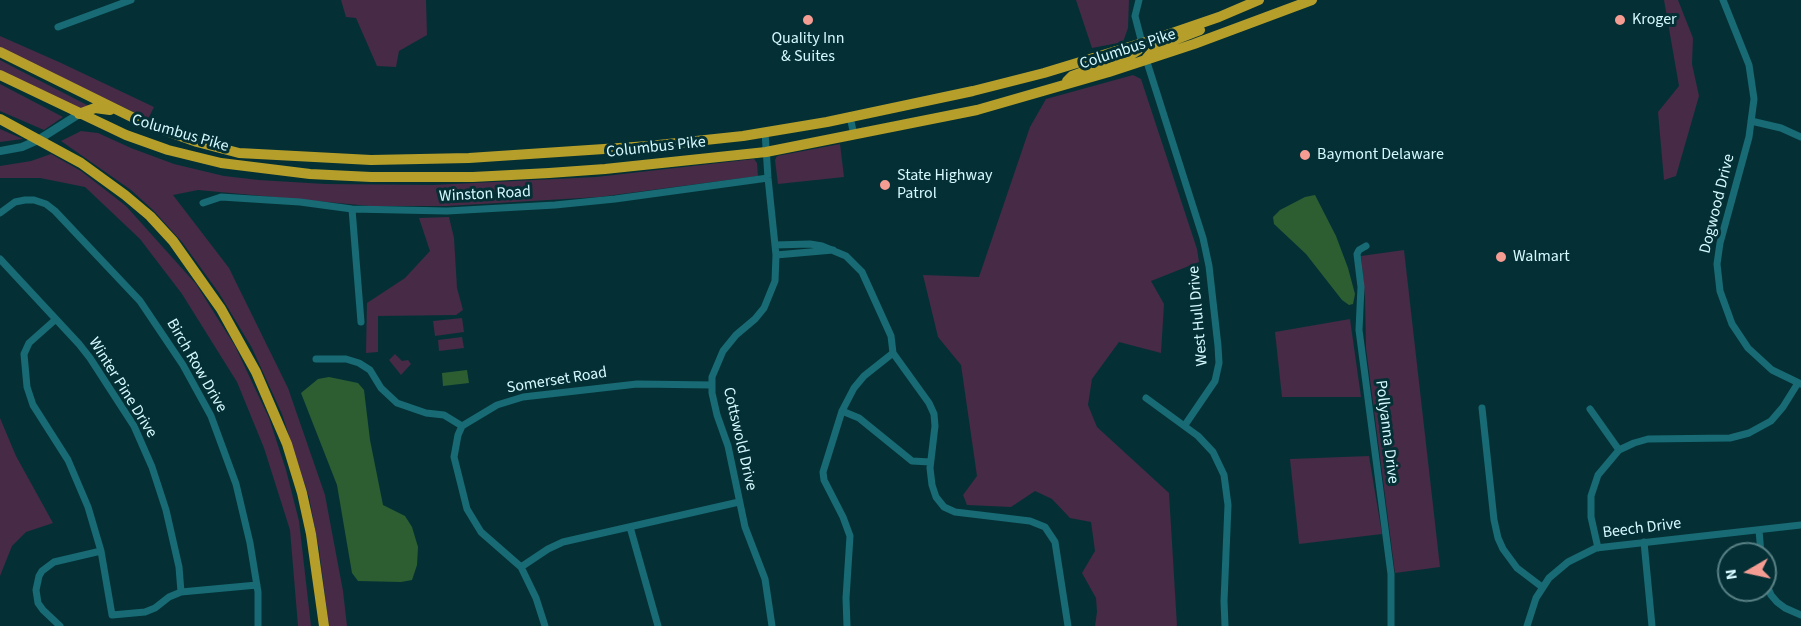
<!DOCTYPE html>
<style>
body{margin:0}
#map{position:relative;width:1801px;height:626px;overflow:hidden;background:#043035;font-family:"Source Sans 3",sans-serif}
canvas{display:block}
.north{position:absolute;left:1717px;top:542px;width:60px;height:60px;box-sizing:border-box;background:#043035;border:2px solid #588085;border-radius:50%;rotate:261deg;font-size:16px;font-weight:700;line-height:24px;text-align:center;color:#d5f9fe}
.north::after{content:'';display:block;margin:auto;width:21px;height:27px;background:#f59c93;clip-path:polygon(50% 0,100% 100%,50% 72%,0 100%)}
</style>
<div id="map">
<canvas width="1801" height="626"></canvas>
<div class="north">N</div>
</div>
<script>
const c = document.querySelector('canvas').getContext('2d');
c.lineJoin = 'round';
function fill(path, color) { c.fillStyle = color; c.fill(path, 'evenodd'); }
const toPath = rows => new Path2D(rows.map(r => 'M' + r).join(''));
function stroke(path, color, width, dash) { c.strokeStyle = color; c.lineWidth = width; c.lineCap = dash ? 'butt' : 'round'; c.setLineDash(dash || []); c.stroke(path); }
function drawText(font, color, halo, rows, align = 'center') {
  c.font = font + ' "Source Sans 3",sans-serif'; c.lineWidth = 6; c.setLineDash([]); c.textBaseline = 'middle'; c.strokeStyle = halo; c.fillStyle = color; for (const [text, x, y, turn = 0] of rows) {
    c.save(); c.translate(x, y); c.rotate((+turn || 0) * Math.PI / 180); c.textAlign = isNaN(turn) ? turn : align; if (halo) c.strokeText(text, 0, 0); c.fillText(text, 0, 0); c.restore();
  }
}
fill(toPath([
 [341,0,426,0,427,35,399,51,396,67,377,66,356,18,346,17],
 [1076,0,1129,0,1128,28,1123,42,1092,48],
 [1664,0,1678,0,1693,38,1692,64,1699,96,1676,176,1664,180,1658,112,1679,86],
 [0,36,59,62,154,107,148,119,0,48],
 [0,60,21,71,89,106,78,109,0,70],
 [1133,75,1141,79,1197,249,1199,262,1151,281,1164,304,1161,353,1119,342,1092,379,1088,405,1097,427,1169,493,1177,626,1095,626,1097,612,1096,598,1082,573,1095,551,1091,522,1070,518,1052,499,1035,491,1011,507,967,505,963,495,977,476,961,365,938,337,923,275,979,277,1030,127,1046,99],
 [0,84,63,117,44,130,0,111],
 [0,129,23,139,0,142],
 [81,131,98,133,131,148,174,164,224,176,259,180,325,184,433,185,596,177,754,159,757,163,758,176,599,197,447,206,370,206,198,190,173,195,229,268,288,388,325,495,343,591,347,626,329,626,319,549,309,497,282,414,252,348,219,293,182,242,153,210,131,190,61,141],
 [840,144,844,177,778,184,775,160,777,156],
 [51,154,81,171,126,206,196,284,235,346,269,418,286,470,299,521,311,626,298,626,290,530,264,448,237,382,182,294,140,239,85,187,40,178,0,178,0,166,31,161],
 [449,217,454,238,457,288,463,310,456,315,378,316,378,352,366,353,367,303,405,278,430,251,419,218],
 [1404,250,1440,567,1395,573,1366,348,1365,297,1361,256],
 [462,318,464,332,435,336,433,321],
 [1350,319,1361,397,1282,397,1275,332],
 [462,337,464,348,439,351,438,340],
 [395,354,402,361,408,360,411,364,401,375,389,360],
 [0,418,16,456,53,523,26,532,12,546,0,576],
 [1369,456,1382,534,1299,544,1290,459]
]), '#462a46');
fill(toPath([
 [1315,195,1336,236,1348,268,1355,294,1353,304,1349,305,1342,300,1306,254,1274,224,1273,217,1280,210,1305,197],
 [467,370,469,383,443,386,442,373],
 [329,377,358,383,364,390,370,440,383,505,405,516,412,527,418,547,417,565,412,580,401,582,358,581,352,573,337,485,301,393,318,379]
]), '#2c5e32');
stroke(toPath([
 [1139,0,1135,16,1142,43],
 [1723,0,1749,65,1754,99,1749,137,1720,243,1717,264,1720,291,1732,324,1748,348,1772,370,1801,384],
 [58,27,131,0],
 [1146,59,1203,238,1209,266,1218,346,1219,363,1215,381,1185,425],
 [850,117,854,135],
 [1751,121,1781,128,1801,137],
 [765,132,768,178,776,255,775,281,764,308,755,319,736,335,723,351,712,377,712,393,717,415,728,446,745,527,765,579,772,626],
 [203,203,221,197,300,202,352,209,447,211,555,205,615,199,768,178],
 [352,209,361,322],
 [0,213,15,202,25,200,34,200,46,204,55,211,140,301,183,365,211,416,236,484,250,543,258,592,258,626],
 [775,245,810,244,822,246,846,256,862,272,891,336,893,353,929,403,934,414,935,426,930,468,932,485,936,497,944,507,955,512,1030,521,1045,527,1055,542,1068,626],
 [1366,246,1359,250,1357,254,1361,287,1359,330,1391,574,1391,626],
 [776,255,833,250],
 [0,259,79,344,90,358,134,426,152,467,166,510,179,567,181,592],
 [56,319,29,343,24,354,27,387,33,405,68,460,88,507,101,551,112,615,145,612,155,608,169,597,181,592,257,585],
 [316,359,346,359,359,363,370,370,381,388,397,403,426,413,444,415,462,426],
 [1146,398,1198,436,1213,452,1224,475,1228,505,1224,601,1225,626],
 [1482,408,1494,520,1498,538,1503,549,1517,568,1542,587],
 [1590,409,1619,450],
 [842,411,859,418,912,461,930,462],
 [630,527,658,626],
 [1759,530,1761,554],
 [1644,542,1652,626],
 [1598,548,1591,517,1591,496,1598,475,1619,450,1634,443,1648,439,1730,438,1749,433,1771,421,1783,407,1798,383],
 [521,567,548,549,563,542,739,502],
 [1765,581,1771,595,1777,602,1785,608,1801,615],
 [60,626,43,610,38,603,36,590,39,576,42,571,54,562,101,551],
 [545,626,536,598,521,567,481,532,467,509,454,457,458,435,462,426,497,405,523,397,637,384,712,385],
 [847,626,846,598,850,536,843,517,824,480,823,472,842,411,854,388,864,376,893,353],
 [1527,626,1536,598,1549,578,1568,562,1596,548,1801,525]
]), '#186b74', 7);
stroke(toPath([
 [0,151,22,147,38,140,79,114]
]), '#186b74', 8);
stroke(toPath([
 [0,52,144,123,197,142,239,153,371,160,469,158,649,146,743,136,827,122,973,91,1044,73,1149,41,1219,17,1259,0],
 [1146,59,1156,47,1200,30],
 [0,75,126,135,168,150,221,163,310,174,371,177,473,177,549,173,605,169,766,152,977,110,1109,72,1194,44,1312,0],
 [1067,81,1072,76,1132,54,1138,50,1142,43],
 [79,114,95,108,110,110],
 [0,119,81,163,125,195,150,216,173,241,221,309,256,372,287,444,302,493,311,534,324,626]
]), '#b69e2a', 10);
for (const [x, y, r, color] of [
 [808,20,6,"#f59c93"],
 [1620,20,6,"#f59c93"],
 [1305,155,6,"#f59c93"],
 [885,185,6,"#f59c93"],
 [1501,257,6,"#f59c93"]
]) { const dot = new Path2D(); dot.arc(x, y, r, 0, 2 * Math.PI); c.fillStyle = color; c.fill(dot); stroke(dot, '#043035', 2); }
drawText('16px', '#d5f9fe', '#043035', [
 ["Kroger",1632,20],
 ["Quality Inn",808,39,"center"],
 ["& Suites",808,57,"center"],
 ["Baymont Delaware",1317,155],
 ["State Highway",897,176],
 ["Patrol",897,194],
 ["Walmart",1513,257]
], 'left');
drawText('16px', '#d5f9fe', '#043035', [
 ["Columbus Pike",1128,50,-18],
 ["Columbus Pike",180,134,16],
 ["Columbus Pike",656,148,-6],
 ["Winston Road",485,195,-3],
 ["Dogwood Drive",1718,204,-76],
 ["West Hull Drive",1199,316,-95],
 ["Birch Row Drive",196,366,60],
 ["Somerset Road",557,381,-9],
 ["Winter Pine Drive",122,388,58],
 ["Pollyanna Drive",1386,432,83],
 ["Cottswold Drive",739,439,77],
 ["Beech Drive",1642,529,-7]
]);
</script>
